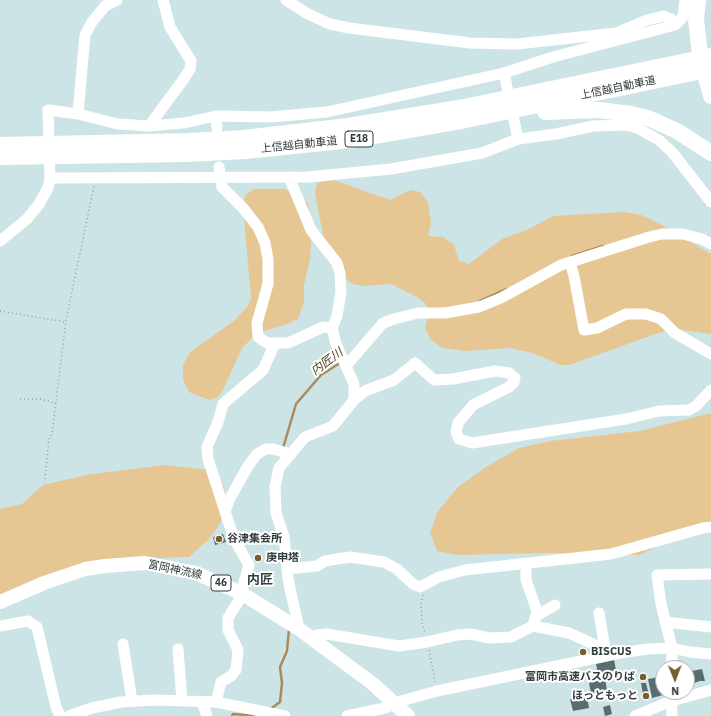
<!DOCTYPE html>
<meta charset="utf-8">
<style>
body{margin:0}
#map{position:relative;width:711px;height:716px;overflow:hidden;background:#cde4e7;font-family:"IBM Plex Sans",sans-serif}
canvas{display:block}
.north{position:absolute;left:655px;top:660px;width:40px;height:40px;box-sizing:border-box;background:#fff;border:1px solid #aeb1b2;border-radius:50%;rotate:179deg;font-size:11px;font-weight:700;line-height:16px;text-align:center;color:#343d3e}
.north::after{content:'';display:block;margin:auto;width:14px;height:18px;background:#785e2f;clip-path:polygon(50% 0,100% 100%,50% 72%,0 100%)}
</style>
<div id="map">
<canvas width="711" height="716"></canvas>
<div class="north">N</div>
</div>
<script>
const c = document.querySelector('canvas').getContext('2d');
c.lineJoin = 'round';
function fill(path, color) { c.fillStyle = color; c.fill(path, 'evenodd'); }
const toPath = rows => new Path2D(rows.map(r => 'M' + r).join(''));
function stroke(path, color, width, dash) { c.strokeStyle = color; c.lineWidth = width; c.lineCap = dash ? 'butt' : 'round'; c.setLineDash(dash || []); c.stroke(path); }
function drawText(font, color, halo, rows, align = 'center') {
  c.font = font + ' "IBM Plex Sans","Noto Sans JP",sans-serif'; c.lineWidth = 4; c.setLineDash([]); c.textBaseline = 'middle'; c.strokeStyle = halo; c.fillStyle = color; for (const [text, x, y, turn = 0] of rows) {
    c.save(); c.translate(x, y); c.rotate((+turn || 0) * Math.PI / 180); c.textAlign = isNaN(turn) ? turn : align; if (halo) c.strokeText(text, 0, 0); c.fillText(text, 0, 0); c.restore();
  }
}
fill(toPath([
 [334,180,390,200,411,190,420,192,428,202,431,222,428,236,443,237,454,245,459,261,469,264,502,239,531,228,553,216,624,212,641,215,668,228,711,254,711,334,675,329,655,334,570,365,561,365,532,353,510,348,464,351,443,348,431,340,425,328,429,310,425,303,417,297,391,284,365,286,352,284,333,266,327,254,315,194,317,183],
 [253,189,284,189,298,195,308,203,312,230,310,259,304,285,304,302,298,319,287,324,265,331,252,338,242,348,223,390,217,398,209,400,189,392,183,380,183,365,190,352,234,321,247,307,251,298,243,206,245,196],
 [711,413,711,522,639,555,553,553,457,555,437,551,430,533,438,511,458,487,486,467,519,448,550,441,640,431],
 [164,465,211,470,222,482,227,499,221,522,209,539,189,557,159,558,99,567,0,596,0,509,22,504,43,485,86,475]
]), '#e6c693');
stroke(toPath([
 [572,256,603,246],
 [480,301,507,289],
 [283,448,296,404,321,375,340,363],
 [269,710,280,702,282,683,280,667,287,651,289,629],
 [232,716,233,714,257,716]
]), '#aa8c5a', 2.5);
fill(toPath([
 [223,534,226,542,215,545,213,537],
 [614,660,616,670,598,674,596,664],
 [702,669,705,681,700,681,688,685,687,672],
 [659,677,663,695,652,698,648,679],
 [605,679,607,690,591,693,589,683],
 [641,683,646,683,650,699,644,700],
 [587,696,589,708,573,711,570,699],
 [610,705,612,714,605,716,603,707]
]), '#596d70');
stroke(toPath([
 [0,311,66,322],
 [20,399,40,399,56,403],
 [45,479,49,439,52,434,66,320,94,186],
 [423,595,421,604,422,622,425,633],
 [429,650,435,682]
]), '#8d9ea1', 1.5, [1, 3]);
stroke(toPath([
 [286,0,308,14,330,24,349,28,470,43,517,44,616,33,647,20,664,16,671,19,675,25],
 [504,73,518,139],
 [78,114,85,35,92,22,105,6,117,0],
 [216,116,217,128],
 [149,126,183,80,190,69,191,61,170,27,163,0],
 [219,167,222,187,243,208,258,227,265,243,268,259,268,284,257,323,258,337,267,343,288,343,323,327,332,328],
 [289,177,311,230,337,263,340,273,341,292,337,316,332,328,336,344,354,384,354,400,333,426,305,437,279,468,275,487,276,513,284,537,288,579,299,629],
 [50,178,307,177,391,169,482,153,518,139,556,134,593,126,626,125,637,128,659,140,672,152,711,202],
 [0,241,27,219,39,204,48,188,50,178,48,110,78,114,118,124,149,126,184,123,216,116,271,117,327,112,504,73,553,57,675,25,683,17,685,0],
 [570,262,574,276,584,330,597,328,626,314,646,314,661,319,675,333,711,354],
 [346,366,383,323,394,319,418,313,445,313,479,307,501,298,561,265,649,237,662,234,683,234,702,239,711,244],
 [354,400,365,391,394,380,415,363,434,380,453,379,495,371,509,373,515,378,514,382,509,387,473,405,458,423,456,432,459,439,472,443,626,419,659,411,689,410,696,406,711,390],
 [225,512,229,500,248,466,257,454,266,449,273,449,291,454],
 [526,563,526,580,537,611,533,626],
 [287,569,317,566,325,561,350,557,384,562,397,569,413,584,420,587,439,577,465,570,611,554,703,528,711,527],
 [241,593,249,565,234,539,208,459,207,447,218,422,223,404,263,370,275,343],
 [599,613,605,649],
 [536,616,555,605],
 [665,622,711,627],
 [0,626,28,621,37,627,56,707,60,716],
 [313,639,316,635,327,634,399,646,427,642,457,635,470,634,490,638,511,637,533,626,569,633,615,654],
 [123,644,132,701],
 [178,649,182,701],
 [672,668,672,648,661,604,657,575,711,574],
 [671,692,672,716],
 [202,702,207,716],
 [216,702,221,682,231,676,236,670,238,650,228,630,228,618,243,594],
 [69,716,92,708,121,702,154,700,216,702,285,716],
 [347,716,385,708,401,701,437,691,615,654,647,649,672,648,690,652,711,654],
 [635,716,671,701,711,690]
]), '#fff', 11);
stroke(toPath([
 [0,602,44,583,85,569,105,566,145,563,196,573,241,593,299,629,373,684,408,716]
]), '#fff', 14);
stroke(toPath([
 [698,0,696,19,700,55,711,96],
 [545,112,598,110,631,114,648,118,677,131,711,153],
 [0,145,189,141,244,138,348,126,459,108,711,56],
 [0,157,186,154,245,151,351,140,461,121,711,69]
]), '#fff', 16);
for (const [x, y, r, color] of [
 [219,539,4,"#785e2f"],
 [258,558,4,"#785e2f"],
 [583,652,4,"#785e2f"],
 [643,677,4,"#785e2f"],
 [646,696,4,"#785e2f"]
]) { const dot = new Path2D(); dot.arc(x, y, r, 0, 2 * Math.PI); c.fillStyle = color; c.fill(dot); stroke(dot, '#fff', 1.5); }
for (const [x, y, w] of [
 [359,139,28],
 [221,583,20]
]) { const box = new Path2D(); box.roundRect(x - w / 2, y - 8, w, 16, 3); c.fillStyle = '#fff'; c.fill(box); stroke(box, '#343d3e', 1); }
drawText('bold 10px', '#343d3e', null, [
 ["E18",359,139],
 ["46",221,583]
]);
drawText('11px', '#343d3e', '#fff', [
 ["上信越自動車道",618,88,-12],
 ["上信越自動車道",299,145,-6],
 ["富岡神流線",175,570,12]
]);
drawText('bold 11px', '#343d3e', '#fff', [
 ["谷津集会所",227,539],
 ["庚申塔",266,558],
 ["BISCUS",591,652],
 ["富岡市高速バスのりば",635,677,"right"],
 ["ほっともっと",638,696,"right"]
], 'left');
drawText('italic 12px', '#523c13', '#fff', [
 ["内匠川",327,362,-37]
]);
drawText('bold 13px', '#343d3e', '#fff', [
 ["内匠",260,580]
]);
</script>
